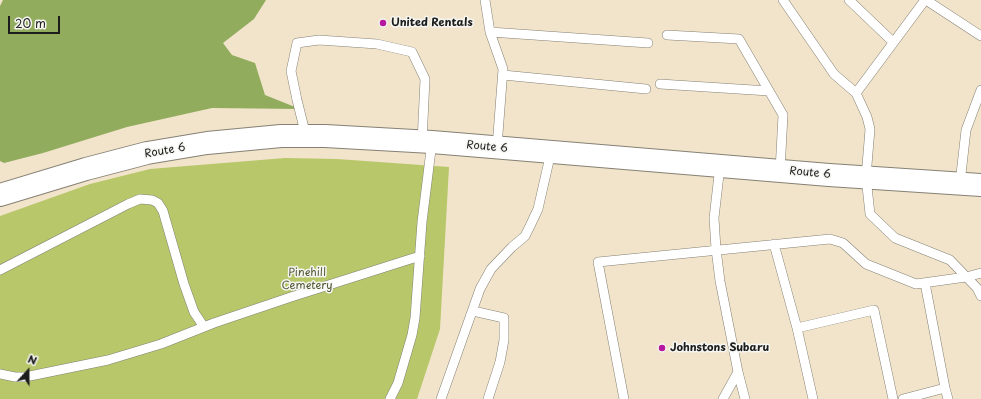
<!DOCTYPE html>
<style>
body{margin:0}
#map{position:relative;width:981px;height:399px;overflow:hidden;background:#f1e4cb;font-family:"Playpen Sans",sans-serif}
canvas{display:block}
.north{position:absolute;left:8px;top:351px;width:40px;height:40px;-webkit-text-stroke:3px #f6f6f2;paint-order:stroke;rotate:21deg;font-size:11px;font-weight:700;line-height:16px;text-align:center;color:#1c1c1c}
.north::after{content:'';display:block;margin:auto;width:14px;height:18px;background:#1c1c1c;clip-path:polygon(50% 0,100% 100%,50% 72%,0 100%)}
.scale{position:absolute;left:8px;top:16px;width:52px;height:18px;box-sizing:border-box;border:2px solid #1c1c1c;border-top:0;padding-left:5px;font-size:12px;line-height:14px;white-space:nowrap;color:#1c1c1c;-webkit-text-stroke:3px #f6f6f2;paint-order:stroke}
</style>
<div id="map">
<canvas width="981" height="399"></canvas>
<div class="north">N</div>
<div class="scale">20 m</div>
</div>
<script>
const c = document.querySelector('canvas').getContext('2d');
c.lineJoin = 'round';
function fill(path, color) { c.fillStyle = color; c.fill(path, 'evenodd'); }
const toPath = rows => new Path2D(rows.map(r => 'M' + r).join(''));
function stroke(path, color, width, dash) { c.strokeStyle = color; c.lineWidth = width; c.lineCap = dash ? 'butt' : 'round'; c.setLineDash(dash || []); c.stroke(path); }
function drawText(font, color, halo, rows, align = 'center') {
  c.font = font + ' "Playpen Sans",sans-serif'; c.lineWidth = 3; c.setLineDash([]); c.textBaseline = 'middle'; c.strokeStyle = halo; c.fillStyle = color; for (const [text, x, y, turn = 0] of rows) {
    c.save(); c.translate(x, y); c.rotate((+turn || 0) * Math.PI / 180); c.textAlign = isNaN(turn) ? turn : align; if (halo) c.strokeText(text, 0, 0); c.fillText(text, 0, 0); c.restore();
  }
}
fill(toPath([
 [285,158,337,159,449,167,440,329,417,399,0,399,0,216,90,184,150,169]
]), '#b8c769');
fill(toPath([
 [3,0,266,0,254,19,223,43,232,55,255,63,265,95,300,109,212,108,127,127,43,153,4,163,0,161,0,6]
]), '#92ac5d');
const service = toPath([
 [485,0,490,32,503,69,497,147],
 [783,0,834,74,856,93],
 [849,0,893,42],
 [925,0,856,93,867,117,870,129,866,177,870,214,895,238,950,260,977,288,981,296],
 [926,0,981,36],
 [490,32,648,43],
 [667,35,739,39,783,115,780,171],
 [503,75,646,89],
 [660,84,769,91],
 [306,136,297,100,291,71,297,43,319,40,377,44,412,52,425,79,422,142],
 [720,166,714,218,716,249,720,281,738,372,745,399],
 [960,183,966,130,981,90],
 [774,244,797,328],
 [0,270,128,204,140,199,152,200,158,203,163,211,184,284,194,312,204,327],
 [925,283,945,388],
 [473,311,504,318,504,340,500,362,488,399],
 [0,374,15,377,25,377,108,360,161,344,214,323,291,297,420,256],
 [390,399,398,383,412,335,415,318,422,222,432,142],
 [441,399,480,289,491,269,512,247,525,236,530,226,538,209,551,152],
 [624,399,598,262,830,239,843,243,866,264,916,284,966,277,981,273],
 [723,399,738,372],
 [813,399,797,328,874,310,893,399],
 [903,399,945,388,948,399]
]);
const primary = toPath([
 [0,195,86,169,147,153,207,143,281,136,325,136,432,142,829,175,981,185]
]);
stroke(service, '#868074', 10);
stroke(primary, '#868074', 24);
stroke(service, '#fff', 9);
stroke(primary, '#fff', 22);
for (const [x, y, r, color] of [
 [383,23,4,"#b5179e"],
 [662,348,4,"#b5179e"]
]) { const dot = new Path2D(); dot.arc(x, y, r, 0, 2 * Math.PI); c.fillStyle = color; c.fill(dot); stroke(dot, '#f6f6f2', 1.5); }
drawText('bold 11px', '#1c1c1c', '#f6f6f2', [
 ["United Rentals",391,23],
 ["Johnstons Subaru",670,348]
], 'left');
drawText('11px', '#1c1c1c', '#f6f6f2', [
 ["Route 6",487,147,5],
 ["Route 6",165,151,-10],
 ["Route 6",810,173,5]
]);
drawText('11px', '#535837', '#f6f6f2', [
 ["Pinehill",307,273],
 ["Cemetery",307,286]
]);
</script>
